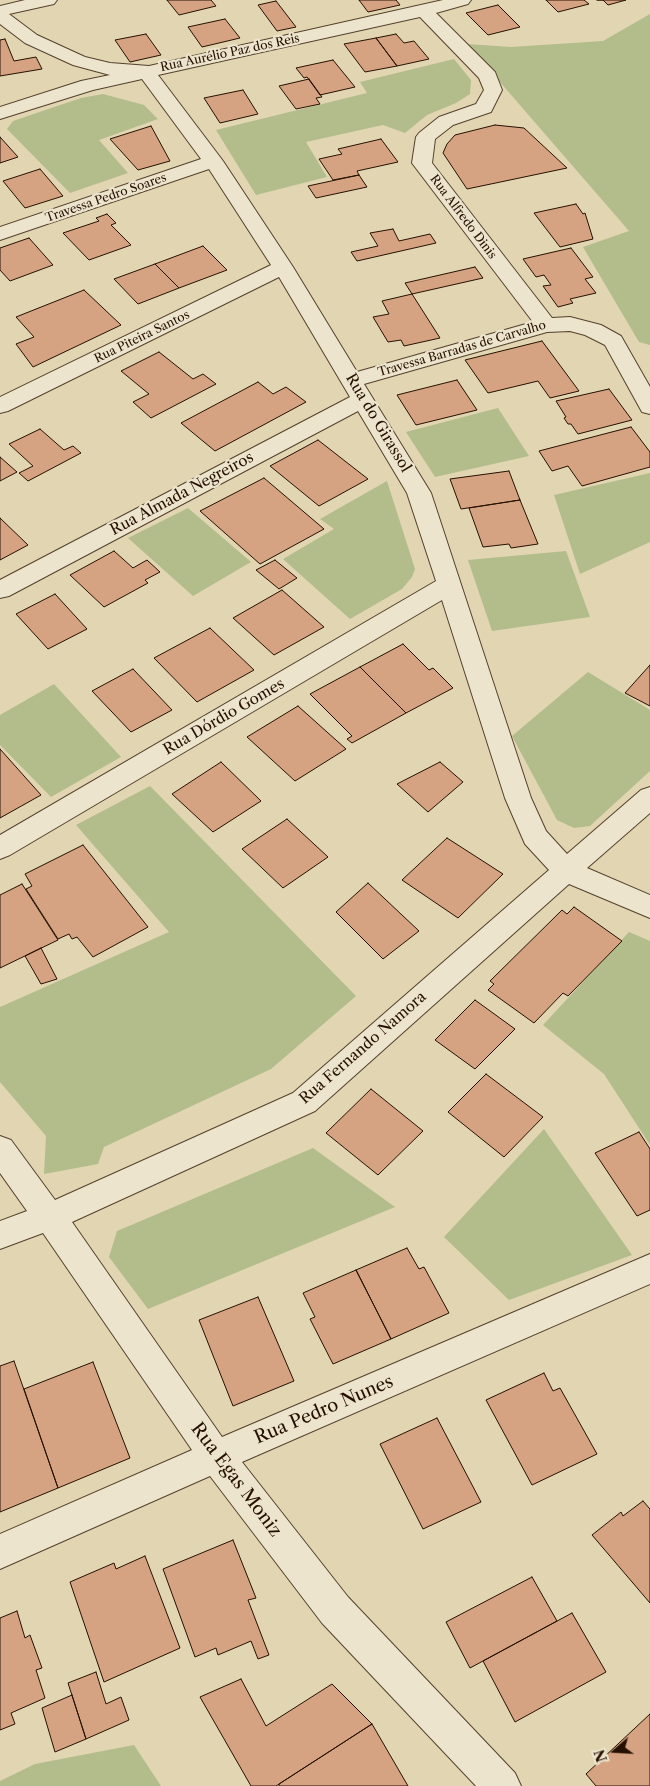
<!DOCTYPE html>
<meta charset="utf-8">
<style>
body{margin:0}
#map{position:relative;width:650px;height:1786px;overflow:hidden;background:#e1d5b2;font-family:"Libre Caslon Text",serif}
canvas{display:block}
.north{position:absolute;left:590px;top:1726px;width:50px;height:50px;-webkit-text-stroke:4px #ece4cd;paint-order:stroke;rotate:251deg;font-size:14px;font-weight:700;line-height:20px;text-align:center;color:#251000}
.north::after{content:'';display:block;margin:auto;width:18px;height:22px;background:#251000;clip-path:polygon(50% 0,100% 100%,50% 72%,0 100%)}
</style>
<div id="map">
<canvas width="650" height="1786"></canvas>
<div class="north">N</div>
</div>
<script>
const c = document.querySelector('canvas').getContext('2d');
c.lineJoin = 'round';
function fill(path, color) { c.fillStyle = color; c.fill(path, 'evenodd'); }
const toPath = rows => new Path2D(rows.map(r => 'M' + r).join(''));
function stroke(path, color, width, dash) { c.strokeStyle = color; c.lineWidth = width; c.lineCap = dash ? 'butt' : 'round'; c.setLineDash(dash || []); c.stroke(path); }
function drawText(font, color, halo, rows, align = 'center') {
  c.font = font + ' "Libre Caslon Text",serif'; c.lineWidth = 4.5; c.setLineDash([]); c.textBaseline = 'middle'; c.strokeStyle = halo; c.fillStyle = color; for (const [text, x, y, turn = 0] of rows) {
    c.save(); c.translate(x, y); c.rotate((+turn || 0) * Math.PI / 180); c.textAlign = isNaN(turn) ? turn : align; if (halo) c.strokeText(text, 0, 0); c.fillText(text, 0, 0); c.restore();
  }
}
fill(toPath([
 [650,14,650,345,639,342,583,247,629,231,467,44,511,47,603,41],
 [454,59,471,80,470,94,456,103,427,115,405,133,383,125,306,142,327,177,256,195,216,130,367,93,360,82],
 [103,94,144,105,158,119,99,140,128,173,70,193,7,129,13,121,81,98],
 [498,408,529,456,435,477,406,432],
 [650,473,650,542,580,574,554,495],
 [387,481,415,569,412,577,402,589,350,619,283,559,334,529,320,519],
 [188,508,251,562,193,596,128,538],
 [566,551,590,617,492,631,468,560],
 [588,672,650,710,650,771,590,826,574,828,557,820,512,736],
 [54,684,121,757,51,797,0,745,0,715],
 [150,786,356,996,271,1069,104,1147,98,1164,44,1174,46,1136,0,1082,0,1007,169,932,76,825],
 [629,932,650,941,650,1145,604,1074,543,1025],
 [544,1129,632,1255,509,1300,444,1237],
 [313,1148,395,1207,148,1309,109,1257,117,1231],
 [134,1745,161,1786,0,1786,0,1781,35,1764]
]), '#b3bd8c');
const building = toPath([
 [167,0,211,0,216,6,179,15,167,0],
 [359,0,396,0,400,5,368,12,359,0],
 [546,0,584,0,589,4,558,12,546,0],
 [597,0,626,0,608,5,603,0,597,0],
 [276,1,296,27,277,31,258,5,276,1],
 [498,5,520,27,488,35,466,13,498,5],
 [225,19,240,38,202,47,188,27,225,19],
 [146,34,161,55,130,62,115,40,146,34],
 [396,34,404,43,414,41,429,59,397,66,376,38,396,34],
 [376,38,397,66,365,72,344,44,376,38],
 [5,39,14,61,36,57,42,69,0,76,0,40,5,39],
 [333,60,355,87,320,95,307,77,304,78,296,68,333,60],
 [309,79,322,97,316,98,320,104,296,109,279,86,309,79],
 [243,90,258,114,220,123,204,98,243,90],
 [495,125,524,128,567,168,467,189,443,153,447,144,455,135,495,125],
 [151,126,170,161,138,170,110,139,151,126],
 [0,137,18,157,0,163,0,137],
 [381,139,398,162,357,171,359,175,333,180,319,159,342,154,338,149,381,139],
 [40,169,63,196,25,208,3,181,40,169],
 [359,175,367,187,316,198,308,186,359,175],
 [576,204,583,214,585,213,593,239,560,247,534,213,576,204],
 [107,214,116,223,111,225,131,245,89,260,63,233,99,221,96,218,107,214],
 [393,229,399,241,430,234,436,243,357,261,351,252,378,246,370,233,393,229],
 [29,238,53,265,10,281,0,270,0,248,29,238],
 [203,246,227,270,179,288,155,264,203,246],
 [571,248,593,277,585,279,596,293,570,299,573,303,558,307,543,286,551,285,544,275,536,277,523,259,571,248],
 [155,264,179,288,138,304,114,279,155,264],
 [475,267,483,278,412,294,405,283,475,267],
 [84,290,121,325,33,367,16,344,34,337,16,317,84,290],
 [412,294,440,338,404,346,401,340,388,342,373,317,389,314,382,301,412,294],
 [542,341,579,391,550,398,538,381,488,393,465,360,542,341],
 [159,352,193,379,203,374,216,384,151,418,133,402,149,394,121,371,159,352],
 [457,380,477,410,416,425,397,395,457,380],
 [258,382,273,394,286,387,306,402,215,451,181,423,258,382],
 [609,389,632,420,578,434,571,424,568,424,564,418,566,417,556,401,609,389],
 [631,427,650,452,650,467,582,486,568,466,552,471,539,451,631,427],
 [40,429,64,450,73,446,81,453,28,481,19,473,33,466,9,444,40,429],
 [318,440,368,479,319,506,270,466,318,440],
 [0,457,17,472,0,481,0,457],
 [509,471,520,500,461,509,450,479,509,471],
 [264,478,324,529,260,564,200,511,264,478],
 [520,500,538,544,511,548,509,544,483,547,469,508,520,500],
 [0,518,28,545,0,560,0,518],
 [114,551,133,568,147,560,160,572,145,580,148,583,104,607,70,575,114,551],
 [275,560,297,578,279,589,256,570,275,560],
 [282,590,324,627,274,655,233,618,282,590],
 [55,594,87,629,48,649,16,614,55,594],
 [210,628,254,670,197,702,154,658,210,628],
 [403,644,429,670,433,668,453,688,406,713,360,667,403,644],
 [650,665,650,706,625,693,650,665],
 [360,667,406,713,352,743,347,739,352,736,310,694,360,667],
 [133,669,172,710,131,732,92,691,133,669],
 [298,706,346,749,295,781,247,737,298,706],
 [0,749,41,795,0,818,0,749],
 [221,762,261,801,213,832,172,794,221,762],
 [440,762,463,782,428,812,397,784,440,762],
 [287,819,328,857,283,888,242,849,287,819],
 [447,838,503,874,458,918,402,880,447,838],
 [83,845,148,927,93,957,77,937,72,939,69,934,58,939,26,889,32,886,25,874,83,845],
 [368,883,419,931,383,959,336,912,368,883],
 [22,884,58,940,0,968,0,895,22,884],
 [574,907,622,941,568,996,563,993,534,1023,488,990,494,984,490,981,562,910,567,914,574,907],
 [41,948,57,979,41,984,25,956,41,948],
 [475,1000,515,1029,475,1069,435,1040,475,1000],
 [486,1074,543,1117,504,1157,448,1112,486,1074],
 [371,1089,423,1131,378,1175,326,1133,371,1089],
 [639,1132,650,1149,650,1210,637,1216,595,1153,639,1132],
 [407,1248,419,1269,424,1267,449,1313,391,1339,356,1270,407,1248],
 [356,1270,391,1339,333,1364,310,1319,315,1317,303,1293,356,1270],
 [258,1297,294,1381,233,1406,199,1320,258,1297],
 [14,1361,58,1488,0,1512,0,1366,14,1361],
 [93,1362,130,1458,58,1488,24,1389,93,1362],
 [544,1373,553,1391,560,1388,597,1454,532,1485,486,1400,544,1373],
 [437,1418,481,1502,423,1529,380,1444,437,1418],
 [643,1501,650,1509,650,1603,592,1535,621,1512,623,1516,643,1501],
 [233,1540,256,1598,248,1600,269,1655,258,1659,251,1641,218,1655,216,1648,195,1657,163,1569,233,1540],
 [145,1556,180,1648,104,1682,70,1582,114,1563,116,1569,145,1556],
 [532,1577,557,1621,470,1668,446,1622,532,1577],
 [17,1611,25,1638,30,1635,42,1668,36,1670,45,1698,11,1713,15,1724,0,1730,0,1618,17,1611],
 [572,1613,606,1672,515,1722,483,1661,572,1613],
 [96,1672,106,1704,121,1697,129,1720,86,1739,68,1683,96,1672],
 [241,1679,266,1726,332,1684,372,1724,276,1786,251,1786,200,1697,241,1679],
 [72,1695,86,1739,55,1752,42,1708,72,1695],
 [650,1714,650,1786,596,1786,586,1774,650,1714],
 [372,1724,408,1786,279,1786,279,1784,372,1724]
]);
fill(building, '#d6a382');
stroke(building, '#251000', 1);
const minor = toPath([
 [25,0,57,0,54,4,9,14,37,35,85,57,110,63,149,66,443,0,471,0,468,4,436,13,495,72,502,90,491,112,453,125,435,139,432,163,552,318,570,317,601,325,621,336,650,387,650,414,642,412,605,345,585,335,570,331,547,332,364,384,431,493,531,798,546,831,567,854,641,790,650,787,650,813,587,868,650,895,650,918,569,884,315,1111,72,1222,222,1437,650,1254,650,1284,242,1462,348,1597,515,1773,521,1786,476,1786,322,1623,210,1476,0,1569,0,1534,192,1450,43,1233,0,1249,0,1221,27,1211,0,1173,0,1136,11,1140,55,1200,293,1093,549,870,525,844,505,798,442,600,10,855,0,859,0,835,436,581,407,493,358,411,9,596,0,598,0,580,350,397,279,277,8,411,0,413,0,397,271,265,209,169,0,240,0,227,201,159,142,79,93,90,0,119,0,107,81,81,110,75,73,65,25,43,0,24,0,6,25,0],
 [420,17,479,78,484,90,476,104,439,117,419,133,416,137,412,163,533,322,357,372,293,267,223,161,158,75,420,17]
]);
stroke(minor, '#54412c', 2);
fill(minor, '#ece4cd');
drawText('12px', '#251000', '#ece4cd', [
 ["Rua Aurélio Paz dos Reis",230,53,-12],
 ["Travessa Pedro Soares",106,198,-19],
 ["Rua Alfredo Dinis",463,217,53],
 ["Rua Piteira Santos",142,337,-26],
 ["Travessa Barradas de Carvalho",462,349,-16]
]);
drawText('15px', '#251000', '#ece4cd', [
 ["Rua do Girassol",378,423,59],
 ["Rua Almada Negreiros",182,494,-28],
 ["Rua Dórdio Gomes",224,717,-30],
 ["Rua Fernando Namora",363,1048,-41]
]);
drawText('18px', '#251000', '#ece4cd', [
 ["Rua Pedro Nunes",324,1410,-23],
 ["Rua Egas Moniz",236,1480,53]
]);
</script>
